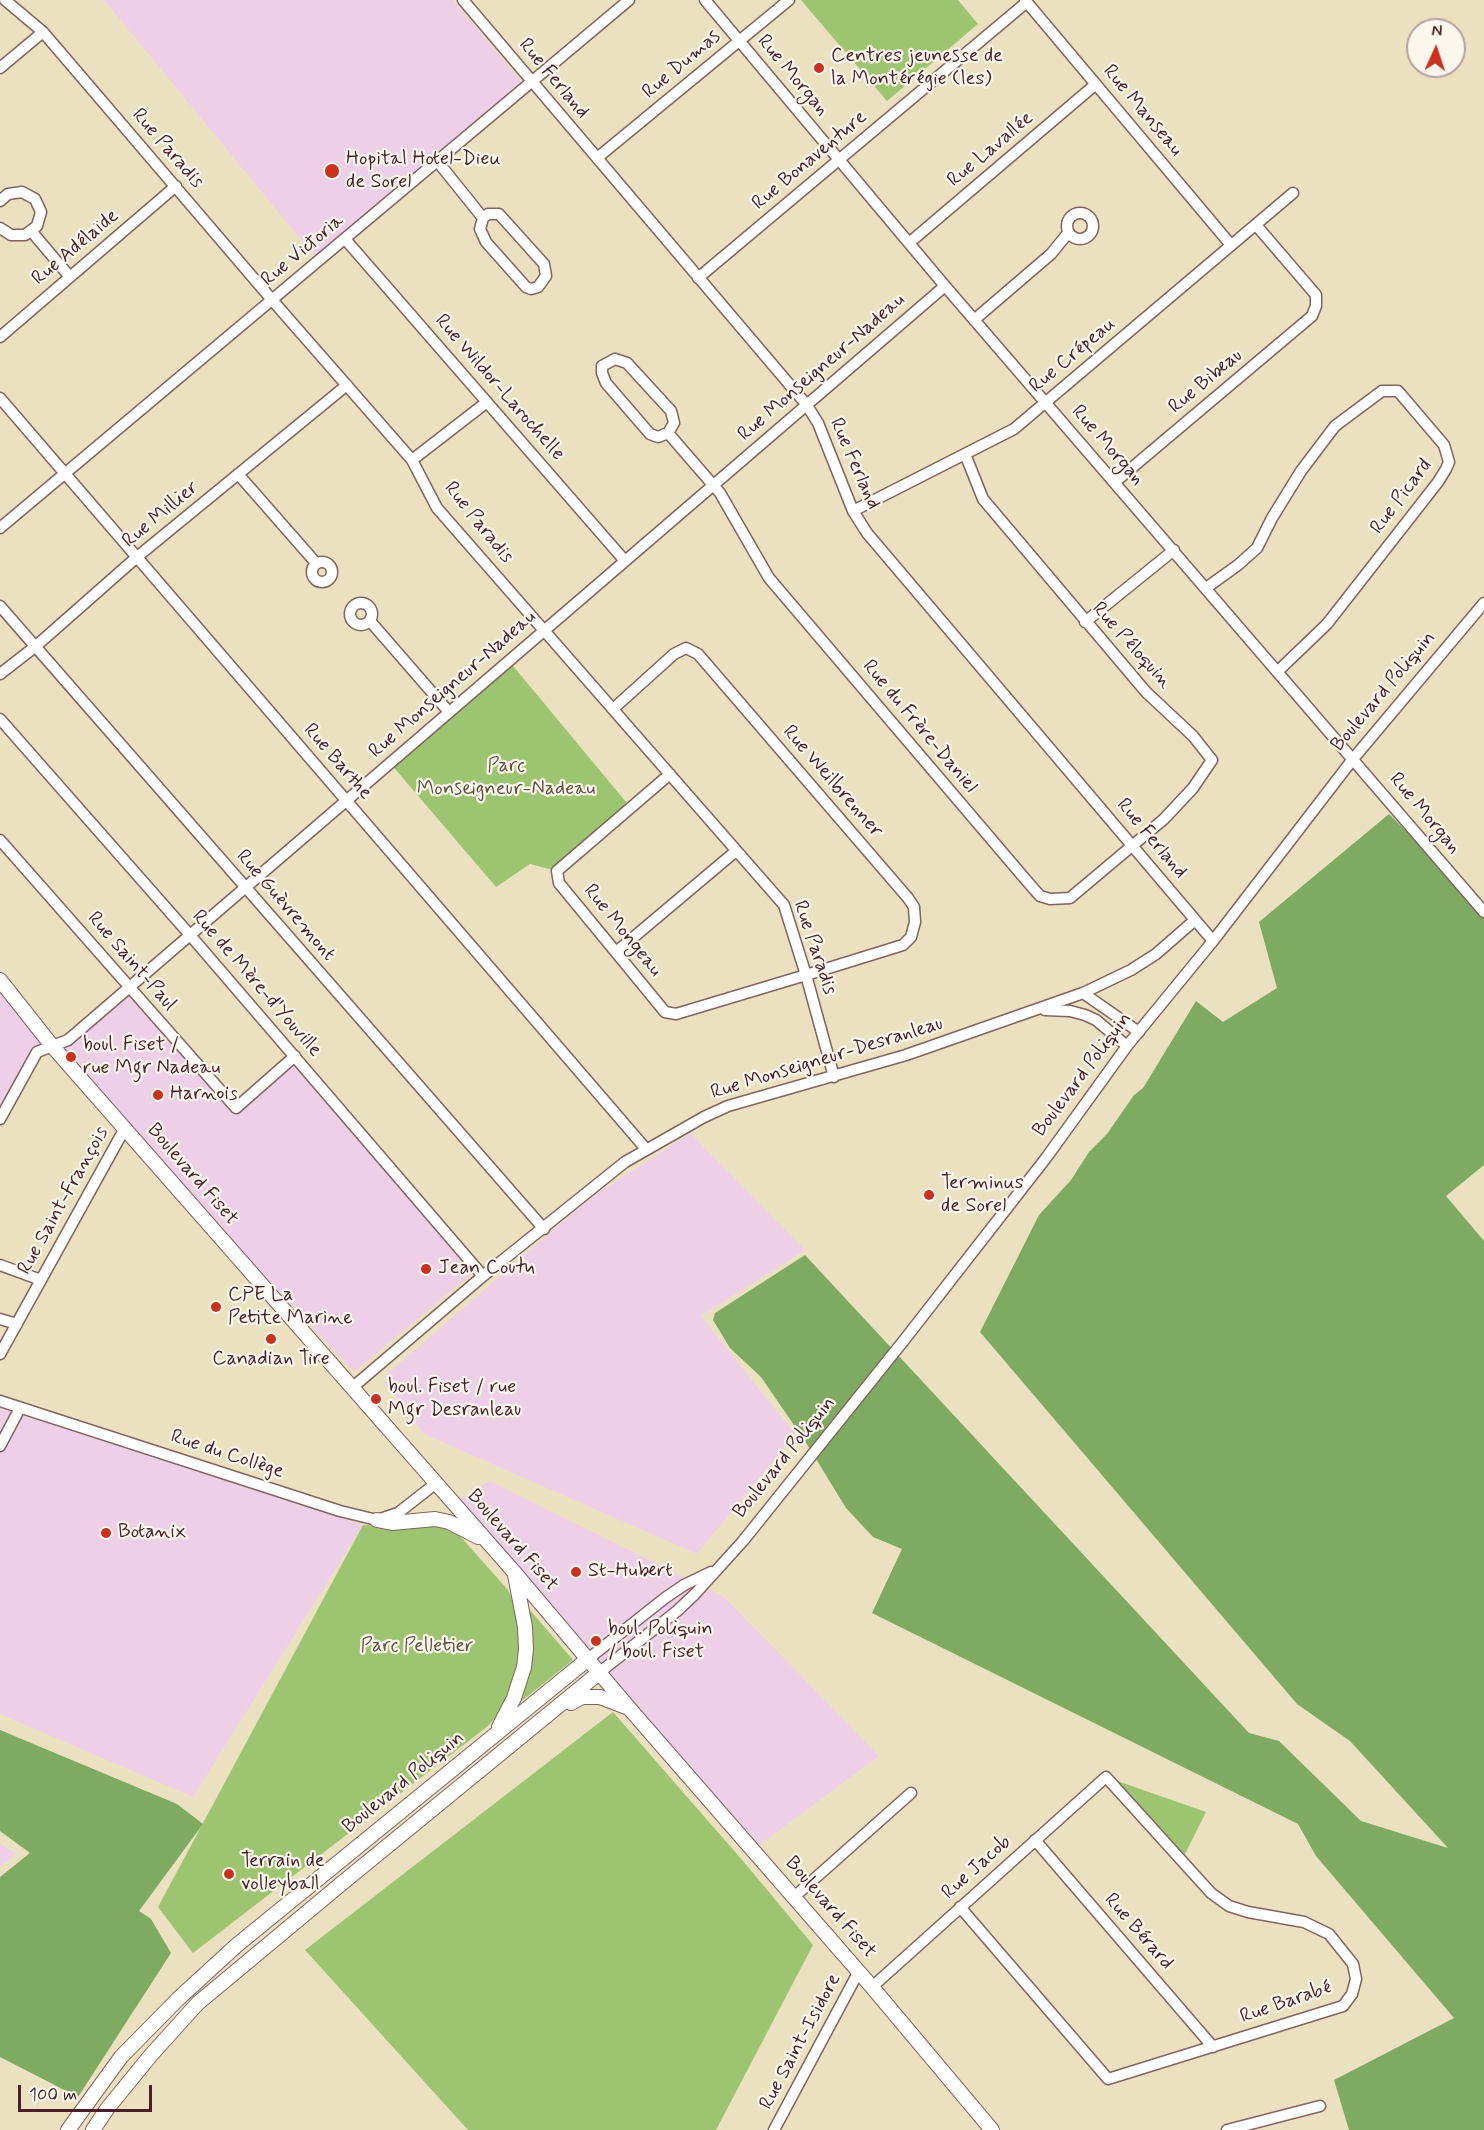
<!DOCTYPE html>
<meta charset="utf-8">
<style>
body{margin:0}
#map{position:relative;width:1484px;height:2130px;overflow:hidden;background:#ebe1c0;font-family:Mynerve,sans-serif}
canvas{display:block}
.north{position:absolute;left:1406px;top:18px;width:60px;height:60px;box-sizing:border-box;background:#fbf7ec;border:2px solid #b4a19f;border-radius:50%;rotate:3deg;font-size:16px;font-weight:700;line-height:24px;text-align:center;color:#4a1f2b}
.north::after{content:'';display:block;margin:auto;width:21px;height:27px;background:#c8321e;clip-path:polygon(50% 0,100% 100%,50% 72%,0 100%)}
.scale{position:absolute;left:18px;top:2085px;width:134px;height:27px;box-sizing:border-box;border:3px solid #4a1f2b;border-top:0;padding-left:8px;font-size:18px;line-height:21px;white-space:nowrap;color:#4a1f2b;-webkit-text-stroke:4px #fbf7ec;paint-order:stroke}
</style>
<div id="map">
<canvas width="1484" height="2130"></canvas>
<div class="north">N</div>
<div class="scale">100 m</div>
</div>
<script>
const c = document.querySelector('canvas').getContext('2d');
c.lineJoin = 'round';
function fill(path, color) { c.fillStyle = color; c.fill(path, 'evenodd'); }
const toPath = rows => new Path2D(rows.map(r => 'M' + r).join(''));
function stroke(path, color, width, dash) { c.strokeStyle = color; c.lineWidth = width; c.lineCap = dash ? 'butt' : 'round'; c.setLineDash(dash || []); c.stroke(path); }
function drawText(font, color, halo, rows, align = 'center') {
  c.font = font + ' Mynerve,sans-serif'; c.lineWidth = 4.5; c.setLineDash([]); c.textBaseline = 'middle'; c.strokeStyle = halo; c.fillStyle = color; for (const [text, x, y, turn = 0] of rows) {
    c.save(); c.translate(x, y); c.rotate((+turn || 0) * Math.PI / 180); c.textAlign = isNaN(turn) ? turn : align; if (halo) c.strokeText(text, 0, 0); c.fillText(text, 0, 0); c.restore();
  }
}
fill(toPath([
 [104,0,453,0,523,84,316,258],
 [0,985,53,1047,129,987,236,1108,295,1056,471,1274,354,1372,53,1047,37,1053,0,1119],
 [690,1133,805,1250,701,1316,795,1434,697,1554,424,1434,385,1384,387,1374,589,1199],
 [0,1403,363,1525,193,1797,0,1714],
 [490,1481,724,1597,879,1756,758,1846,457,1501],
 [0,1843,16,1854,0,1867]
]), '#edd0e8');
fill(toPath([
 [801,0,958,0,978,24,887,101],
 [509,661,631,808,557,871,530,864,496,887,390,763],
 [363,1525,452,1527,508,1590,522,1618,524,1650,507,1704,488,1726,193,1953,158,1907],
 [523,1602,573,1660,514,1707],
 [613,1712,743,1861,813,1945,716,2130,468,2130,305,1950],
 [1106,1777,1206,1812,1182,1860]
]), '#9dc470');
fill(toPath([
 [1389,814,1484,909,1484,1165,1446,1196,1484,1241,1484,2130,1349,2130,1334,2080,1454,2018,1316,1856,1298,1824,872,1613,902,1549,873,1537,846,1508,805,1441,761,1377,730,1348,713,1320,715,1313,805,1255,1249,1733,1279,1741,1361,1821,1448,1848,1350,1741,1297,1704,980,1332,1039,1215,1071,1180,1089,1152,1107,1134,1134,1095,1143,1088,1196,1001,1223,1022,1277,988,1259,922],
 [0,1730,177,1804,203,1824,139,1911,151,1919,171,1953,78,2097,0,2057,0,1877,30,1853,0,1831]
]), '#7eaa62');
const minor = toPath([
 [5,0,43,32,273,301,412,460,437,508,784,905,806,975,834,1077],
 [463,0,806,404,818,423,853,511,867,533,1213,941],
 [705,0,945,286,1484,912],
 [1025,0,1231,245],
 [0,68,43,32],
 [597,158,789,0],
 [438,162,483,218],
 [0,201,8,194,22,192,35,199,41,212,37,226,25,235,11,235,0,228],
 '1067 226a13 13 0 1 1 26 0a13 13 0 1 1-26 0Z',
 [488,214,499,214,544,264,546,276,538,287,531,289,526,287,486,242,480,229,483,218,488,214],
 [32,232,70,277],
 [345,239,625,561],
 [909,243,1096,84],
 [698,278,1027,2],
 [974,320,1051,254,1068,233],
 [0,337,176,186],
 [615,359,627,363,671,411,674,423,668,433,658,437,650,434,606,383,602,373,602,366,615,359],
 [0,398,646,1149],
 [668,433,720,493,769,578,1026,880,1040,896,1050,899,1070,898,1164,819,1193,788,1212,760,1193,736,1146,692,983,499,965,454],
 [412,460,487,402],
 [238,474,316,563],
 [1115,482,1312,316,1316,306,1316,295,1256,225],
 [853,511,1014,429,1293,193],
 [0,528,629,0],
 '312 572a10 10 0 1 1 20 0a10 10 0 1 1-20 0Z',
 [1206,588,1238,565,1257,548,1272,518,1301,471,1335,426,1382,391,1398,391,1444,445,1449,462,1446,469,1438,482,1327,624,1278,671],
 '350 614a11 11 0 1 1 22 0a11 11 0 1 1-22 0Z',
 [0,606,544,1229],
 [370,621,449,712],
 [1085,622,1174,550],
 [0,674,36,646,137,557,347,385],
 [613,709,674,654,686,648,698,654,908,898,914,907,915,922,911,937,903,945,806,975,676,1014,665,1012,559,883,557,871,670,774],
 [0,719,190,935,483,1276],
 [0,840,236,1108,295,1056],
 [616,952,736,851],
 [1083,993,1139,1032],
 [1045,1010,1070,1011,1085,1015,1096,1020,1127,1046],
 [0,1119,37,1052,68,1040,945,286],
 [0,1265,41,1280],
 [0,1319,17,1324],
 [0,1354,125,1128],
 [353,1387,483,1276,625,1162,704,1117,728,1106,906,1055,1083,993,1131,970,1156,954,1195,920],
 [0,1401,340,1511,377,1520,398,1513,435,1484],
 [0,1446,20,1408],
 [588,1659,665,1598,684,1585,711,1572],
 [600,1672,677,1611,695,1594,743,1541,905,1339,1046,1158,1127,1046,1213,941,1353,759,1484,603],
 [1035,1840,1213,2047],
 [794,1897,911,1793],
 [872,1987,1106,1777,1211,1893,1229,1906,1248,1912,1304,1922,1329,1934,1353,1964,1356,1979,1352,1994,1343,2006,1108,2079,960,1907],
 [774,2130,859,1971],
 [1227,2130,1320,2106]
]);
const major = toPath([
 [0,980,53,1047,515,1573,629,1708,872,1987,992,2130],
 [377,1520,392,1523,435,1519,449,1522,478,1537],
 [571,1703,582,1697,600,1697,626,1707],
 [499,1727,514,1698,524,1667,526,1649,525,1627,515,1575],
 [68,2130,121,2057,178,1999,237,1945,588,1659],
 [93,2130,107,2109,151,2055,198,2003,341,1884,600,1672]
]);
stroke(minor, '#82635f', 13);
stroke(major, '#82635f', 16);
stroke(minor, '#fff', 10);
stroke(major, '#fff', 14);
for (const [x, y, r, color] of [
 [819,68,6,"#c8321e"],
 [332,171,8,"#c8321e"],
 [71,1057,6,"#c8321e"],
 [158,1095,6,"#c8321e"],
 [929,1195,6,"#c8321e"],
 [426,1269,6,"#c8321e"],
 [216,1307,6,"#c8321e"],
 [271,1339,6,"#c8321e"],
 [376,1399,6,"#c8321e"],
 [106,1533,6,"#c8321e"],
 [576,1572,6,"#c8321e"],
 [596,1641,6,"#c8321e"],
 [229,1874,6,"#c8321e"]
]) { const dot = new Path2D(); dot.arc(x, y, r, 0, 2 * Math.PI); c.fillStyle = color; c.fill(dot); stroke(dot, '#fbf7ec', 2); }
drawText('20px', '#4a1f2b', '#fbf7ec', [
 ["Centres jeunesse de",831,57],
 ["la Montérégie (les)",831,80],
 ["Hopital Hotel-Dieu",346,160],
 ["de Sorel",346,183],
 ["boul. Fiset /",83,1046],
 ["rue Mgr Nadeau",83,1069],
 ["Harnois",170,1095],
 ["Terminus",941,1184],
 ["de Sorel",941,1207],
 ["Jean Coutu",438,1269],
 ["CPE La",228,1296],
 ["Petite Marine",228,1319],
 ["Canadian Tire",271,1360,"center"],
 ["boul. Fiset / rue",388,1388],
 ["Mgr Desranleau",388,1411],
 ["Botanix",118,1533],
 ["St-Hubert",588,1572],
 ["boul. Poliquin",608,1630],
 ["/ boul. Fiset",608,1653],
 ["Terrain de",241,1862],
 ["volleyball",241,1885]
], 'left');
drawText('20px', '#4a1f2b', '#fbf7ec', [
 ["Rue Dumas",682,65,-40],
 ["Rue Morgan",792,76,50],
 ["Rue Ferland",553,79,50],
 ["Rue Manseau",1142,111,50],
 ["Rue Paradis",167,149,49],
 ["Rue Lavallée",991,150,-40],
 ["Rue Bonaventure",810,161,-40],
 ["Rue Adélaïde",76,248,-40],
 ["Rue Victoria",303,251,-40],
 ["Rue Crépeau",1073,356,-40],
 ["Rue Monseigneur-Nadeau",822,368,-41],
 ["Rue Bibeau",1206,382,-40],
 ["Rue Wildor-Larochelle",499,388,49],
 ["Rue Morgan",1107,446,49],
 ["Rue Ferland",854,464,66],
 ["Rue Picard",1402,497,-53],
 ["Rue Millier",161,515,-40],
 ["Rue Paradis",478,523,51],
 ["Rue Péloquin",1131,646,48],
 ["Rue Monseigneur-Nadeau",453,685,-41],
 ["Boulevard Poliquin",1384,692,-50],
 ["Rue du Frère-Daniel",919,727,50],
 ["Rue Barthe",337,762,49],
 ["Rue Weilbrenner",832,782,49],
 ["Rue Morgan",1424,814,50],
 ["Rue Ferland",1151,839,50],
 ["Rue Guèvremont",285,906,49],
 ["Rue Mongeau",622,931,51],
 ["Rue Paradis",814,948,71],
 ["Rue Saint-Paul",131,962,49],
 ["Rue de Mère-d'Youville",256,984,49],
 ["Rue Monseigneur-Desranleau",827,1059,-17],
 ["Boulevard Poliquin",1083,1075,-53],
 ["Boulevard Fiset",192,1175,49],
 ["Rue Saint-François",64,1201,-61],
 ["Rue du Collège",227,1455,18],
 ["Boulevard Poliquin",785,1458,-51],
 ["Boulevard Fiset",512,1541,49],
 ["Boulevard Poliquin",404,1783,-39],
 ["Rue Jacob",977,1868,-42],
 ["Boulevard Fiset",830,1908,49],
 ["Rue Bérard",1138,1932,49],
 ["Rue Barabé",1286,2003,-19],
 ["Rue Saint-Isidore",801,2042,-62]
]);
drawText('20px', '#635140', '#fbf7ec', [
 ["Parc",506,767],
 ["Monseigneur-Nadeau",506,790],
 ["Parc Pelletier",417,1647]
]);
</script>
